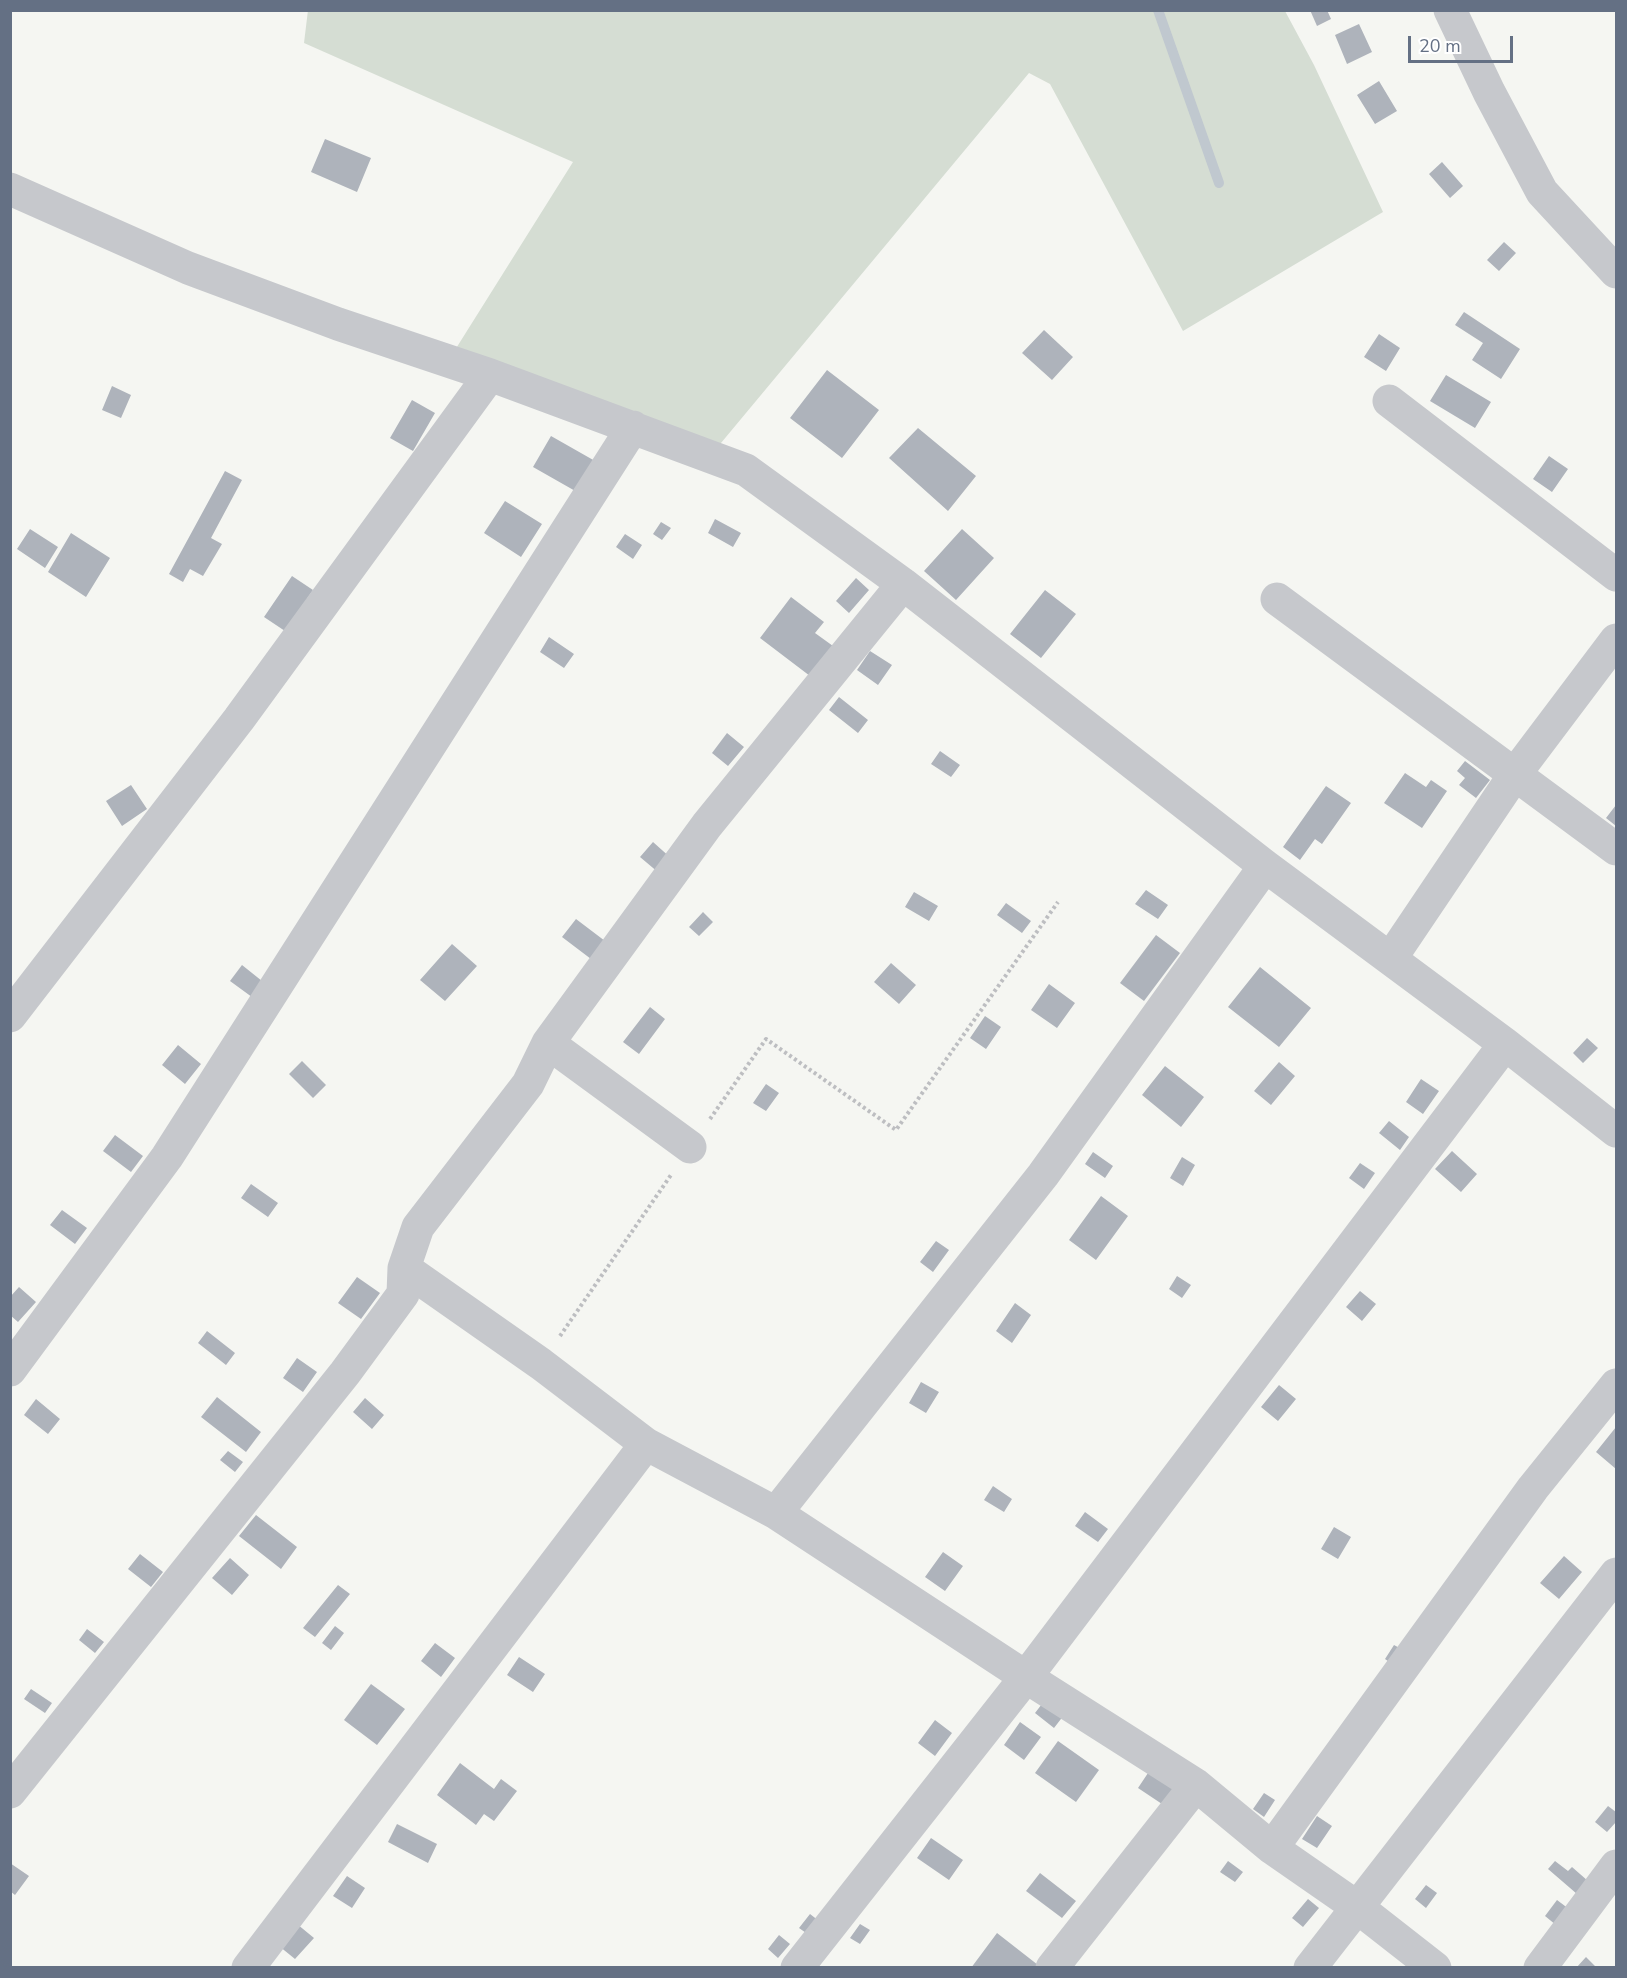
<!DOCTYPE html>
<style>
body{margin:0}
#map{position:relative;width:1627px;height:1978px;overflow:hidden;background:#f5f6f2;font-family:"Nunito Sans",sans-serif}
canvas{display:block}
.frame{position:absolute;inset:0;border:12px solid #647084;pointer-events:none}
.scale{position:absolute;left:1408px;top:36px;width:105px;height:27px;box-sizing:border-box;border:3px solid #647084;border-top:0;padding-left:8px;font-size:18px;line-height:21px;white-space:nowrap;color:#647084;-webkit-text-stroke:4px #fff;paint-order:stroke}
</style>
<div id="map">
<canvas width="1627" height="1978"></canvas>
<div class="frame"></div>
<div class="scale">20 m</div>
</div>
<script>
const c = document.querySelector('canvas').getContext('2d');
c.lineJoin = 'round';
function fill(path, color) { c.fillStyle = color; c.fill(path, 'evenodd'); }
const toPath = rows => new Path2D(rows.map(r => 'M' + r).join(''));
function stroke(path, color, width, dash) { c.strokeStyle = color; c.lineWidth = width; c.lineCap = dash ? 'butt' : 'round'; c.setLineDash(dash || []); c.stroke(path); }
fill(toPath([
 [308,10,1285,11,1314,65,1383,212,1183,331,1050,84,1029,73,716,449,455,350,573,162,304,43]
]), '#d5ddd3');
stroke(toPath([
 [1158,10,1219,183]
]), '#c0c8cf', 10);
fill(toPath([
 [1310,10,1327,10,1331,19,1317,26],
 [1359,24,1372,52,1347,64,1335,35],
 [1379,81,1397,111,1375,124,1357,95],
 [325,139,371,158,357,192,311,172],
 [1442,162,1463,186,1450,198,1429,174],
 [1504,242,1516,253,1499,271,1487,260],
 [1464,312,1520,349,1501,379,1472,360,1483,343,1455,325],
 [1044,330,1073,357,1052,380,1022,353],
 [1379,334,1400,348,1386,371,1364,357],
 [827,370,879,410,842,458,790,418],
 [1446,375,1491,402,1475,428,1430,401],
 [112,386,131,395,121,418,102,410],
 [412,400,435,413,413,451,390,438],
 [918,428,976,476,948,511,889,458],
 [551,436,595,461,577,492,533,467],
 [1549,456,1568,469,1552,492,1533,479],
 [225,471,242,480,211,538,222,544,203,576,190,569,183,582,169,574],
 [505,501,542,524,521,557,484,533],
 [715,519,741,533,733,547,708,533],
 [661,522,671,528,662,540,653,534],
 [30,529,58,547,45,568,17,549],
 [962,529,994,558,956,600,924,571],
 [71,533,110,558,86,597,48,572],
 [625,534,642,545,633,559,616,547],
 [292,576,313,590,285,631,264,617],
 [856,578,869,590,849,613,836,601],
 [1045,590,1076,614,1041,658,1010,634],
 [791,597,824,622,815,633,833,646,810,676,760,638],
 [549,637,574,654,564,668,540,652],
 [870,651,892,665,878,685,857,670],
 [839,697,868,720,858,733,829,710],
 [727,733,744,747,728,766,712,753],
 [940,751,960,765,951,777,931,764],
 [1465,761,1490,780,1476,798,1459,785,1465,778,1457,771],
 [1405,773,1426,787,1431,780,1447,791,1422,828,1384,803],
 [131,785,147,809,122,826,106,801],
 [1326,786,1351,803,1322,844,1315,839,1300,860,1283,847],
 [1616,805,1616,826,1606,818],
 [653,842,672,859,659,873,640,857],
 [1146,890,1168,905,1158,919,1135,904],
 [914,892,938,906,929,921,905,907],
 [1006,903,1031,921,1022,933,997,915],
 [703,912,713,922,699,936,689,927],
 [576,919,605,941,591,959,562,937],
 [1156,935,1180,953,1144,1001,1120,983],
 [452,944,477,966,445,1001,420,980],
 [891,963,916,985,899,1004,874,982],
 [242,965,267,985,256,1000,230,981],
 [1260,967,1311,1008,1279,1047,1228,1007],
 [1049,984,1075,1003,1057,1028,1031,1010],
 [650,1007,665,1019,639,1054,623,1042],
 [985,1016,1001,1027,986,1049,970,1038],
 [1587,1038,1598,1048,1583,1063,1573,1053],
 [178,1045,201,1064,185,1084,162,1065],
 [302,1061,326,1085,313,1098,289,1074],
 [1279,1062,1295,1076,1271,1105,1254,1091],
 [1165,1066,1204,1097,1181,1127,1142,1095],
 [1421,1079,1439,1091,1423,1114,1406,1102],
 [766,1084,779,1093,766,1111,753,1103],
 [1389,1121,1409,1137,1400,1150,1379,1133],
 [115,1135,143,1156,131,1172,103,1151],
 [1452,1151,1477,1174,1461,1192,1435,1169],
 [1093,1152,1113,1166,1105,1178,1085,1164],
 [1182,1157,1195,1165,1183,1186,1170,1178],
 [1360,1163,1375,1173,1364,1189,1349,1178],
 [251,1184,278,1203,268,1217,241,1198],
 [1101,1196,1128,1216,1096,1260,1069,1240],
 [62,1210,87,1228,75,1244,50,1225],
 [936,1241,949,1250,933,1272,920,1262],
 [1177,1276,1191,1285,1182,1298,1169,1289],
 [357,1277,380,1293,361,1319,338,1303],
 [19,1287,36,1302,18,1322,10,1315,10,1297],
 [1360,1291,1376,1304,1362,1321,1346,1307],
 [1015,1303,1031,1315,1012,1343,996,1331],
 [207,1331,235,1353,226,1365,198,1343],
 [297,1358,317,1372,303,1392,283,1378],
 [921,1382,939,1392,926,1413,909,1403],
 [1279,1385,1296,1399,1278,1421,1261,1407],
 [217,1397,261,1432,246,1452,201,1417],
 [365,1398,384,1415,372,1429,353,1412],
 [36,1399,60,1419,48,1434,24,1415],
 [1616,1427,1616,1469,1596,1452],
 [228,1451,243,1462,235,1472,220,1460],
 [993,1486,1012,1499,1004,1512,984,1500],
 [1085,1512,1108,1529,1098,1542,1075,1526],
 [256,1515,297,1547,281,1569,239,1536],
 [1334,1527,1351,1537,1338,1559,1321,1549],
 [943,1552,963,1566,945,1591,925,1577],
 [140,1554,163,1572,151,1587,128,1569],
 [1564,1556,1582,1572,1559,1599,1540,1583],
 [230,1558,249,1575,232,1595,212,1578],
 [338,1585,350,1594,315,1637,303,1628],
 [335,1626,344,1633,331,1650,322,1643],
 [87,1629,104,1642,95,1653,79,1640],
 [435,1643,455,1658,441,1677,421,1661],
 [1394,1645,1405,1651,1395,1666,1385,1659],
 [519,1657,545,1674,533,1692,507,1675],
 [371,1684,405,1709,377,1745,344,1720],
 [31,1689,52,1703,45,1713,24,1699],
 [1045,1700,1064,1715,1054,1728,1035,1713],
 [935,1720,952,1733,935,1756,918,1743],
 [1020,1722,1041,1737,1024,1760,1004,1745],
 [1058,1741,1099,1770,1076,1802,1035,1773],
 [460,1763,494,1789,501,1779,517,1791,494,1821,484,1814,476,1825,437,1795],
 [1150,1770,1180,1790,1168,1808,1138,1788],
 [1264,1793,1275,1800,1264,1817,1253,1809],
 [1608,1806,1616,1812,1616,1822,1607,1832,1595,1822],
 [1317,1816,1332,1826,1317,1848,1302,1839],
 [397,1824,437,1844,428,1863,388,1842],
 [931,1838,963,1860,949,1880,917,1858],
 [1228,1861,1243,1872,1235,1882,1220,1872],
 [1555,1861,1568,1871,1572,1867,1588,1881,1577,1894,1548,1869],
 [10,1863,29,1876,15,1895,10,1891],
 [1040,1873,1076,1901,1062,1918,1026,1891],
 [347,1876,365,1888,352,1908,333,1896],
 [1426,1885,1437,1893,1426,1908,1415,1899],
 [1308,1899,1319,1908,1303,1927,1292,1918],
 [1557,1900,1569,1909,1556,1925,1545,1916],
 [810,1914,819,1921,809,1935,799,1928],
 [297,1924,314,1938,295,1959,279,1946],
 [860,1924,870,1930,860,1944,850,1938],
 [997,1933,1038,1965,1036,1968,971,1968],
 [779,1935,790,1944,778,1958,768,1949],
 [1586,1957,1597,1968,1576,1968]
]), '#aeb3bb');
stroke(toPath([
 [710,1119,766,1039,896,1130,1058,902],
 [560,1336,671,1175]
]), '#bdbec1', 4, [3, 3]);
stroke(toPath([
 [1450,10,1489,92,1542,192,1616,272],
 [10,189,188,268,338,324,490,375,746,470,903,584,1265,866,1505,1044,1616,1131],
 [1389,401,1616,575],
 [1277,599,1616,849],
 [1391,958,1515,774,1616,640],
 [10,1016,239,719,490,375],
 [548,1043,690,1147],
 [404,1268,541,1364,646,1444,776,1513,1026,1677,1196,1785,1272,1848,1357,1907,1435,1968],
 [10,1370,167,1157,633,427],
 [776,1513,1043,1175,1265,866],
 [10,1792,345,1373,403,1294,404,1268,418,1227,528,1084,548,1043,707,825,903,584],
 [1272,1848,1533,1488,1616,1385],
 [248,1968,646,1444],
 [797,1968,1026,1677,1505,1044],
 [1052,1968,1196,1785],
 [1310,1968,1616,1574],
 [1540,1968,1616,1866]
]), '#c6c8cc', 33);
</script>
